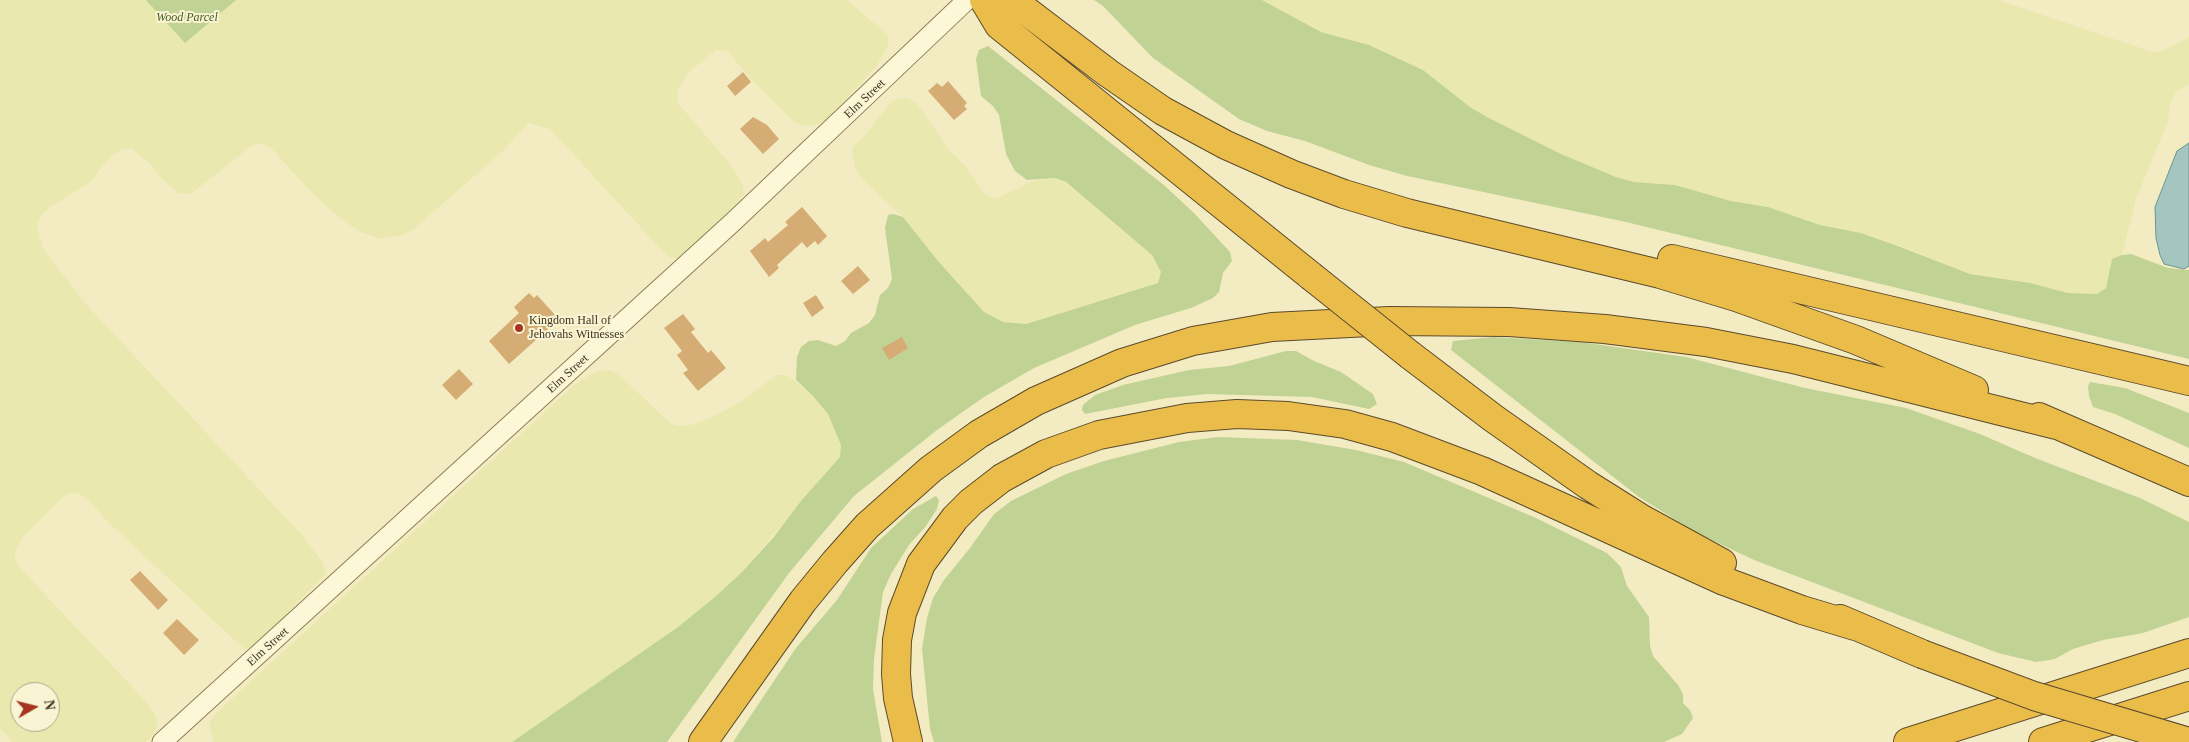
<!DOCTYPE html>
<style>
body{margin:0}
#map{position:relative;width:2189px;height:742px;overflow:hidden;background:#f3ecc2;font-family:Georgia,serif}
canvas{display:block}
.north{position:absolute;left:10px;top:682px;width:50px;height:50px;box-sizing:border-box;background:#f9f4d3;border:1px solid #aea68a;border-radius:50%;rotate:82deg;font-size:14px;font-weight:700;line-height:20px;text-align:center;color:#3d321d}
.north::after{content:'';display:block;margin:auto;width:18px;height:22px;background:#a53420;clip-path:polygon(50% 0,100% 100%,50% 72%,0 100%)}
</style>
<div id="map">
<canvas width="2189" height="742"></canvas>
<div class="north">N</div>
</div>
<script>
const c = document.querySelector('canvas').getContext('2d');
c.lineJoin = 'round';
function fill(path, color) { c.fillStyle = color; c.fill(path, 'evenodd'); }
const toPath = rows => new Path2D(rows.map(r => 'M' + r).join(''));
function stroke(path, color, width, dash) { c.strokeStyle = color; c.lineWidth = width; c.lineCap = dash ? 'butt' : 'round'; c.setLineDash(dash || []); c.stroke(path); }
function drawText(font, color, halo, rows, align = 'center') {
  c.font = font + ' Georgia,serif'; c.lineWidth = 4; c.setLineDash([]); c.textBaseline = 'middle'; c.strokeStyle = halo; c.fillStyle = color; for (const [text, x, y, turn = 0] of rows) {
    c.save(); c.translate(x, y); c.rotate((+turn || 0) * Math.PI / 180); c.textAlign = isNaN(turn) ? turn : align; if (halo) c.strokeText(text, 0, 0); c.fillText(text, 0, 0); c.restore();
  }
}
fill(toPath([
 [0,0,847,0,888,35,888,46,877,66,827,119,817,125,806,126,795,123,749,77,727,51,716,50,689,72,677,92,678,103,730,164,742,183,744,195,689,253,679,259,668,257,550,129,528,123,505,149,413,230,403,235,381,239,360,232,341,219,308,189,271,148,261,143,250,147,191,194,179,193,163,180,149,163,132,149,121,150,112,155,89,183,50,207,42,215,37,226,43,248,85,303,301,534,323,563,326,574,294,606,264,642,255,648,244,649,109,523,86,498,76,492,65,495,23,537,17,547,14,558,20,568,142,697,156,716,157,727,152,737,146,742,12,742,0,728],
 [20,692,50,692,50,722,20,722],
 [1262,0,1998,0,2153,52,2164,50,2189,37,2189,85,2177,91,2171,101,2167,124,2136,199,2122,255,2112,260,2106,288,2098,294,2068,293,2030,283,1970,274,1898,245,1861,233,1820,225,1768,207,1731,201,1675,185,1634,182,1616,177,1561,154,1487,117,1470,107,1423,70,1369,45,1321,32],
 [907,98,917,103,949,150,965,166,985,194,995,199,1033,181,1055,178,1065,182,1152,255,1161,272,1158,283,1026,324,1003,322,992,318,984,312,938,261,903,217,861,178,855,168,852,148,867,133,887,106,896,99],
 [601,370,613,371,622,377,671,424,680,426,690,425,711,418,740,402,776,375,787,375,813,396,828,414,841,445,840,457,741,573,716,596,678,627,512,742,214,742,209,724,214,715,573,386,591,374]
]), '#e9e9af');
fill(toPath([
 [146,0,236,0,185,43],
 [1094,0,1262,0,1321,32,1369,45,1423,70,1470,107,1487,117,1561,154,1616,177,1634,182,1675,185,1731,201,1768,207,1820,225,1861,233,1898,246,1970,274,2030,283,2068,293,2097,294,2106,288,2112,259,2122,255,2131,254,2168,268,2189,270,2189,359,1626,222,1407,176,1369,165,1305,141,1267,131,1239,119,1153,58,1103,6],
 [988,46,1165,186,1194,213,1230,252,1232,261,1223,273,1219,292,1213,298,1191,308,1135,325,1034,368,984,397,937,430,854,496,789,573,667,742,512,742,678,627,716,596,741,573,773,538,801,501,840,457,841,445,828,414,813,396,796,380,797,357,801,347,809,341,818,340,836,346,845,341,851,333,869,323,875,315,880,295,888,288,892,279,885,228,888,215,893,214,903,217,938,261,984,312,1003,322,1026,324,1158,283,1161,272,1152,255,1066,182,1055,178,1027,180,1015,171,1006,154,999,115,993,106,981,96,976,59,979,50],
 [1493,337,1580,342,1686,357,1805,388,1906,408,1980,434,2035,458,2140,498,2189,522,2189,617,2143,633,2103,640,2073,649,2055,659,2036,662,1998,653,1754,560,1695,532,1639,497,1451,350,1453,341],
 [1286,351,1296,351,1314,361,1341,372,1373,394,1377,404,1369,409,1312,397,1207,394,1167,398,1090,413,1085,414,1082,410,1083,405,1095,395,1123,385,1189,370,1229,366],
 [2090,382,2125,388,2189,413,2189,448,2115,414,2093,407,2089,396,2088,386],
 [1218,437,1297,440,1356,450,1404,462,1536,518,1607,553,1621,567,1627,586,1649,617,1650,646,1653,656,1678,685,1683,694,1683,703,1690,710,1693,718,1682,734,1664,742,934,742,930,729,922,649,927,618,933,598,944,580,970,548,994,514,1011,501,1066,474,1104,461,1179,442],
 [936,496,939,500,937,509,926,526,909,545,891,574,883,592,874,659,873,689,882,742,733,742,796,648,837,600,871,548,913,509]
]), '#c1d295');
const water = toPath([
 [2189,143,2189,266,2184,269,2164,264,2160,255,2156,238,2155,207,2177,151,2189,143]
]);
fill(water, '#a5c5c1');
stroke(water, '#6a9591', 1);
fill(toPath([
 [743,72,751,82,735,96,727,86],
 [948,81,967,103,964,106,967,109,954,120,928,91,937,83,942,87],
 [753,117,767,125,779,139,763,154,740,129],
 [802,207,827,236,818,245,815,241,807,248,802,242,777,265,779,268,769,277,750,251,765,238,768,242,788,225,785,222],
 [858,266,870,280,853,294,841,281],
 [529,293,534,298,537,295,556,316,553,319,556,322,509,364,489,341,519,313,514,307],
 [816,295,824,308,812,317,803,303],
 [683,314,695,329,691,332,708,353,711,350,726,368,698,391,683,373,688,370,677,355,682,351,664,328],
 [902,337,908,348,889,360,882,348],
 [459,369,473,384,456,400,442,385],
 [140,571,168,600,158,610,130,580],
 [177,619,199,640,184,655,163,633]
]), '#d5ac74');
const street = toPath([
 [162,742,733,222,967,0]
]);
const highway = toPath([
 [984,0,999,25,1311,276],
 [1012,0,1108,73,1163,111,1226,145,1291,174,1344,194,1407,213,1660,274,1736,297,1856,340,1974,390],
 [1672,259,2189,381],
 [1410,355,1493,418,1588,485,1642,519,1722,563],
 [2039,417,2189,482],
 [1840,619,1922,654],
 [703,742,803,601,835,562,867,526,931,469,979,434,1036,401,1122,363,1193,341,1272,327,1389,321,1509,322,1605,329,1706,342,1793,359,2056,425],
 [908,742,898,698,896,674,897,640,902,613,921,564,955,518,971,502,1002,478,1046,454,1099,435,1187,418,1237,414,1288,416,1345,424,1392,437,1482,471,1724,581,1802,610,1855,626],
 [1908,742,2189,653],
 [2043,742,2189,696]
]);
stroke(street, '#8f7e57', 21);
stroke(highway, '#5c4a2c', 30);
stroke(street, '#fcf7d7', 19);
stroke(highway, '#eabd4b', 28);
const highwayBridge = toPath([
 [1311,276,1410,355],
 [1922,654,2034,696,2189,742]
]);
stroke(highwayBridge, '#5c4a2c', 30, []);
stroke(highwayBridge, '#eabd4b', 28);
for (const [x, y, r, color] of [
 [519,328,5,"#a53420"]
]) { const dot = new Path2D(); dot.arc(x, y, r, 0, 2 * Math.PI); c.fillStyle = color; c.fill(dot); stroke(dot, '#f9f4d3', 2); }
drawText('italic 12px', '#445c21', '#f9f4d3', [
 ["Wood Parcel",187,18]
]);
drawText('12px', '#3d321d', '#f9f4d3', [
 ["Elm Street",865,99,-43],
 ["Elm Street",568,374,-42],
 ["Elm Street",268,647,-42]
]);
drawText('12px', '#3d321d', '#f9f4d3', [
 ["Kingdom Hall of",529,321],
 ["Jehovahs Witnesses",529,335]
], 'left');
</script>
